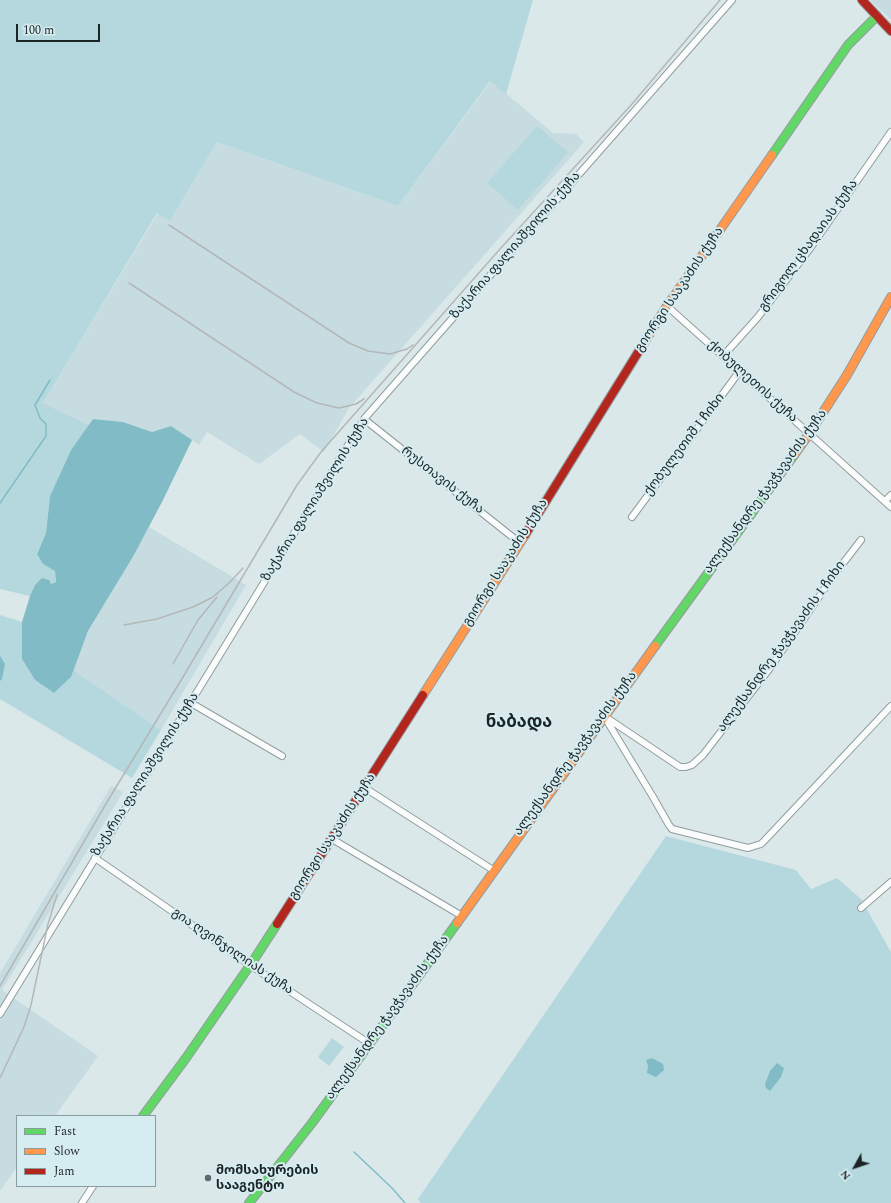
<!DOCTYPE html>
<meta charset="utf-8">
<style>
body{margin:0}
#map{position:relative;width:891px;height:1203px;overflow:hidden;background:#dbe8ea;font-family:Spectral,serif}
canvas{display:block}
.legend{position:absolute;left:16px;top:1115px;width:140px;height:72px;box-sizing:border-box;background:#d5ecf0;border:1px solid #8b9c9f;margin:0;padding:5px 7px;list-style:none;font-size:12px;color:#1c2425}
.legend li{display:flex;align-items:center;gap:8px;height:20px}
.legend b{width:20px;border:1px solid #8b9c9f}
.north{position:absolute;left:835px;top:1147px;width:40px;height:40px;-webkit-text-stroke:3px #d5ecf0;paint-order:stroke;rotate:230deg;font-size:11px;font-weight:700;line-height:16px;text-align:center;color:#1c2425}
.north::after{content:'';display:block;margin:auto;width:14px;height:18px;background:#1c2425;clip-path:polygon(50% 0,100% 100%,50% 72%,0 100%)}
.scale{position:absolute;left:16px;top:24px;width:84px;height:18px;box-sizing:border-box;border:2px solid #1c2425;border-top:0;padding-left:5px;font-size:12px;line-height:14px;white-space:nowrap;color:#1c2425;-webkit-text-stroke:3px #d5ecf0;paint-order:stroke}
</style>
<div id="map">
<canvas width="891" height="1203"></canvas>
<ul class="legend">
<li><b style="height:5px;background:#63d668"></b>Fast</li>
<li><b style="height:5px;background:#ff974d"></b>Slow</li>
<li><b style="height:5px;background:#b3261e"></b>Jam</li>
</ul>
<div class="north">N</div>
<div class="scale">100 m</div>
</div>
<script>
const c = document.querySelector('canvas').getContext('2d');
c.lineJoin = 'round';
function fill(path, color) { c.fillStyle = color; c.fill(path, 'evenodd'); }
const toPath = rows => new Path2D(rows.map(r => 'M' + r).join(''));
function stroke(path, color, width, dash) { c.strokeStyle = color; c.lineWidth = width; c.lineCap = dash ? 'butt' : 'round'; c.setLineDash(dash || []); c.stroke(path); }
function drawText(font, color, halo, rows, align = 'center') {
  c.font = font + ' Spectral,"Noto Sans Georgian",serif'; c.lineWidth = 4; c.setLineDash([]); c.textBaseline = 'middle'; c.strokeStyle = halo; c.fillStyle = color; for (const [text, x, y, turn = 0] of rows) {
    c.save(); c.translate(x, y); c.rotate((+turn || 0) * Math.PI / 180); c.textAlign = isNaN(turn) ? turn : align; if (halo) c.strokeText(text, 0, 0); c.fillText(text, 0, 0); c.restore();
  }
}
fill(toPath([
 [870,0,891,0,891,20],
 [491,81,553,133,576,134,584,142,349,408,324,452,300,434,259,464,207,432,199,445,171,426,152,432,123,422,93,419,89,425,43,403,158,213,170,221,217,142,398,206],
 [149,527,246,585,161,730,73,670,88,631,134,555],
 [111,786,123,792,2,990,98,1056,55,1116,17,1116,17,1167,0,1191,0,973]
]), '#c6dce0');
fill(toPath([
 [0,0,533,0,506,94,490,81,398,206,217,142,170,221,157,213,43,403,89,425,71,450,50,496,46,533,37,553,43,564,55,571,56,582,51,584,35,585,30,596,0,589],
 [537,126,568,152,518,210,487,183],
 [0,615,22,622,22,659,35,680,54,693,71,677,73,670,161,730,132,778,0,699],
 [666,836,796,870,811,889,837,878,861,899,891,952,891,1203,421,1203,418,1199],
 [332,1038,344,1047,329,1066,318,1057]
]), '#b4d8de');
fill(toPath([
 [93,419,123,422,152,432,171,426,192,440,163,500,134,555,88,631,71,677,54,693,35,680,22,659,22,622,30,596,35,585,42,578,49,580,51,584,56,582,55,571,43,564,37,554,46,533,50,496,71,450],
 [0,656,5,664,2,679,0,681],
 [652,1058,663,1064,664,1070,656,1077,647,1073,648,1066,646,1060],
 [777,1063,784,1068,781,1077,770,1091,766,1088,765,1084,770,1071]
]), '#81bcc6');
stroke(toPath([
 [0,503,46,436,46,424,40,418,35,405,50,380],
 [354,1152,392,1188,405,1203]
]), '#81bcc6', 1.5);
const street = toPath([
 [667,306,891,507],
 [723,356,758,317,811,247,891,132],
 [364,419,520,543],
 [885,501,891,495],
 [632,517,739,372],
 [191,703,282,756],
 [604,716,653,797,669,825,672,829,748,848,761,844,765,840,891,706],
 [607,718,680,767,686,767,692,765,703,755,770,668,834,575,861,540],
 [365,788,493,870],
 [332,839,462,916],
 [95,858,250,965,370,1044],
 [861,908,891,882],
 [0,1014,364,419,732,0],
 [82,1203,93,1186]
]);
const fast = toPath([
 [772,155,848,45,877,16],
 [655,646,794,455],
 [143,1116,186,1058,255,958,277,924],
 [249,1203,312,1123,457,923]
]);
const slow = toPath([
 [642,346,667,306,772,155],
 [794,455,809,434,847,375,891,297],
 [423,695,525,535],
 [457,923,655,646]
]);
const jam = toPath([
 [862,0,891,31],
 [525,535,642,346],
 [277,924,423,695]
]);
stroke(street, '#929c9e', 8);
stroke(fast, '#929c9e', 10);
stroke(slow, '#929c9e', 10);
stroke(jam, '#929c9e', 10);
stroke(street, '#fafcfc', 6);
stroke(fast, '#63d668', 8);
stroke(slow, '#ff974d', 8);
stroke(jam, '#b3261e', 8);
stroke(toPath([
 [169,225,349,343,368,351,390,354,407,349,413,345],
 [129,283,294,392,317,403,339,408,356,404,364,399],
 [124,625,157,619,193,607,213,597,230,582,243,568],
 [173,664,198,620,217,597],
 [0,986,107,802,183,677,297,485,321,452,500,249,632,104,720,0],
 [0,1078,24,1027,31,1005,48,924,57,895]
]), '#b4b7b8', 1.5);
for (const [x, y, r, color] of [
 [208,1178,4,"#5f696a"]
]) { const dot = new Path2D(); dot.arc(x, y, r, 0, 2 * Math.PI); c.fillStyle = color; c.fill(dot); stroke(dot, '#d5ecf0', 1.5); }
drawText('13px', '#1c2425', '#d5ecf0', [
 ["ზაქარია ფალიაშვილის ქუჩა",516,246,-49],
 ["გრიგოლ ცხადაიას ქუჩა",809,246,-54],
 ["გიორგი სააკაძის ქუჩა",680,290,-56],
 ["ქობულეთის ქუჩა",752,382,42],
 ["ქობულეთიშ I ჩიხი",685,445,-53],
 ["რუსთავის ქუჩა",442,481,38],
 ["ალექსანდრე ჭავჭავაძის ქუჩა",766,492,-54],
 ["ზაქარია ფალიაშვილის ქუჩა",316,500,-58],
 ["გიორგი სააკაძის ქუჩა",506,563,-58],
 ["ალექსანდრე ჭავჭავაძის I ჩიხი",782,647,-54],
 ["ალექსანდრე ჭავჭავაძის ქუჩა",576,754,-54],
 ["ზაქარია ფალიაშვილის ქუჩა",146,775,-58],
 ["გიორგი სააკაძის ქუჩა",333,837,-57],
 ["გია ღვინჯილიას ქუჩა",232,952,34],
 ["ალექსანდრე ჭავჭავაძის ქუჩა",388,1018,-54]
]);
drawText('bold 13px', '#1c2425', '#d5ecf0', [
 ["მომსახურების",216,1171],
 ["სააგენტო",216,1186]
], 'left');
drawText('bold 17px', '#1c2425', '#d5ecf0', [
 ["ნაბადა",519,724]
]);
</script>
